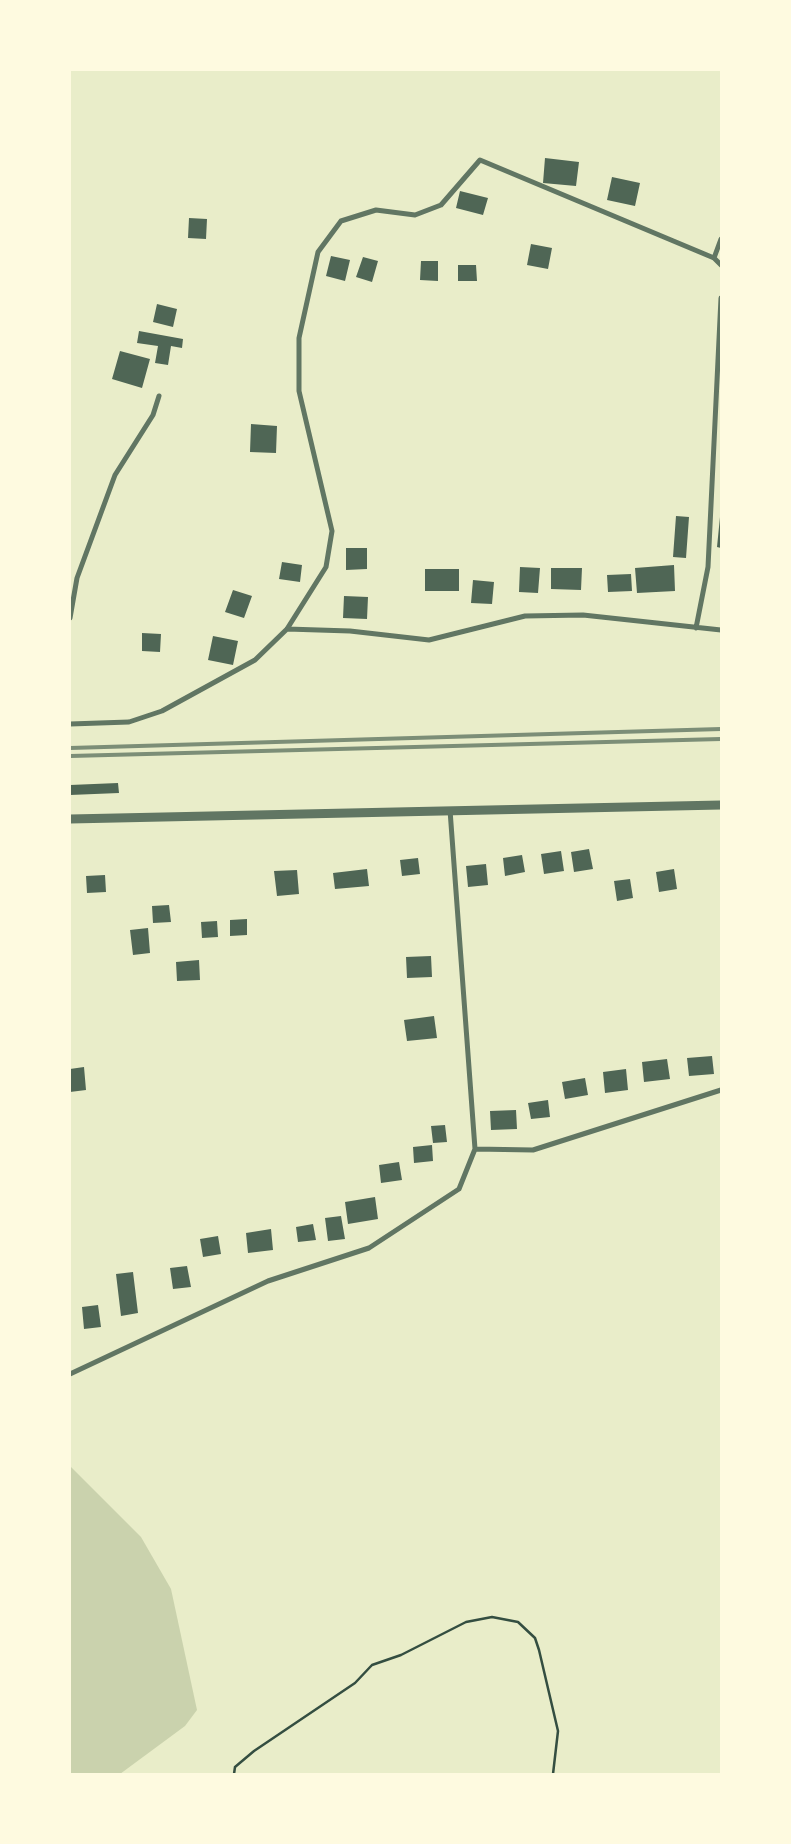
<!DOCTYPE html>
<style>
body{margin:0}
#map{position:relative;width:791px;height:1844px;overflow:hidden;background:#e9edc9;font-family:Montserrat,sans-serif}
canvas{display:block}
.frame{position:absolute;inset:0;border:71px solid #fefae0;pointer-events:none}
</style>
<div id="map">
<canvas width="791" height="1844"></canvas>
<div class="frame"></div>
</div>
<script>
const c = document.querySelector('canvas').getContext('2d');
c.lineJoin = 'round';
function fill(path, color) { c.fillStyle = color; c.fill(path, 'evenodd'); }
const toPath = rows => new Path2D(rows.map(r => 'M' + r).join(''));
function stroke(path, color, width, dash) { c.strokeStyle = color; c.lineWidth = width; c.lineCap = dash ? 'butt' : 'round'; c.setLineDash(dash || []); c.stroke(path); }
fill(toPath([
 [70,1466,141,1537,171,1589,197,1710,185,1726,120,1774,70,1774]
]), '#cad2ad');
fill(toPath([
 [545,158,579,162,576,186,543,183],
 [612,177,640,183,635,206,607,200],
 [460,191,488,198,483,215,456,208],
 [189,218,207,219,206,239,188,238],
 [531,244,552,248,548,269,527,265],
 [331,256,350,260,345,281,326,276],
 [363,257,378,261,372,282,356,277],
 [421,261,438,261,438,281,420,280],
 [458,265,476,265,477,281,458,281],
 [157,304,177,309,173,327,153,322],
 [139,331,183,339,182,348,171,346,168,365,155,363,158,346,137,343],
 [120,351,150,359,142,388,112,379],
 [251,424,277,426,276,453,250,452],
 [676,516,689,517,686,558,673,557],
 [720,517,721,517,721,548,717,547],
 [346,548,367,548,367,569,346,570],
 [282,562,302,565,300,582,279,579],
 [674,565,675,591,637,593,635,568],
 [520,567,540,568,538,593,519,592],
 [551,568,582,568,581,590,551,589],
 [425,569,459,569,459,591,425,591],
 [631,574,632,591,608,592,607,575],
 [473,580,494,582,492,604,471,603],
 [233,590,252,596,244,618,225,612],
 [344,596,368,597,367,619,343,618],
 [142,633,161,634,160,652,142,651],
 [213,636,238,641,233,665,208,660],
 [118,783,119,793,70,795,70,785],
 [589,849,593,869,574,872,571,852],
 [561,851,564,871,544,874,541,854],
 [522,855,525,872,505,876,503,858],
 [418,858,420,874,402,876,400,860],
 [486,864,488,885,468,887,466,866],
 [367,869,369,886,335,889,333,873],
 [674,869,677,889,659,892,656,872],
 [297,870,299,894,277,896,274,871],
 [105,875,106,892,87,893,86,876],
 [630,879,633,898,617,901,614,881],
 [169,905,171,922,153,923,152,906],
 [247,919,247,935,230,936,230,920],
 [217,921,218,937,202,938,201,922],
 [148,928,150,953,133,955,130,930],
 [431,956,432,977,407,978,406,957],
 [199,960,200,980,177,981,176,962],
 [434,1016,437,1038,407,1041,404,1020],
 [712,1056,714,1074,689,1076,687,1058],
 [667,1059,670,1079,644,1082,642,1062],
 [84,1067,86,1090,70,1092,70,1069],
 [626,1069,628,1090,605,1093,603,1072],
 [585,1078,588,1095,565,1099,562,1082],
 [548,1100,550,1117,531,1119,528,1103],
 [516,1110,517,1129,491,1130,490,1111],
 [445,1125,447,1142,433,1143,431,1126],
 [432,1145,433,1161,414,1163,413,1147],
 [399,1162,402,1180,381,1183,379,1165],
 [375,1197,378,1219,348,1224,345,1202],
 [341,1216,345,1239,328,1241,325,1218],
 [313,1224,316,1240,298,1242,296,1227],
 [271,1229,273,1250,248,1253,246,1233],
 [218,1236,221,1254,203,1257,200,1239],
 [187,1266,191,1287,173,1289,170,1268],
 [133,1272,138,1313,121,1316,116,1274],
 [98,1305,101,1327,84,1329,82,1307]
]), '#4f6655');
stroke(toPath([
 [234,1774,235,1767,254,1751,355,1683,372,1665,401,1655,466,1622,492,1617,518,1622,535,1638,539,1650,558,1731,553,1774]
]), '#344e41', 2.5);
stroke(toPath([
 [714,258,721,239],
 [70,618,77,578,115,475,153,415,159,396],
 [696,628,708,567,721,298],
 [287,629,350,631,429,640,525,616,583,615,721,630],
 [70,724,129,722,162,711,255,660,287,629,326,567,332,531,299,391,299,338,318,252,341,221,376,210,415,215,441,205,480,160,714,258,721,265],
 [475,1149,533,1150,721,1090],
 [70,1374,268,1281,369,1248,459,1189,475,1149,450,810]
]), '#617663', 5);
stroke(toPath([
 [70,819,721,805]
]), '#617663', 9);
stroke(toPath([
 [70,748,721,729],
 [70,756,721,739]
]), '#7c8e77', 4);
</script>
